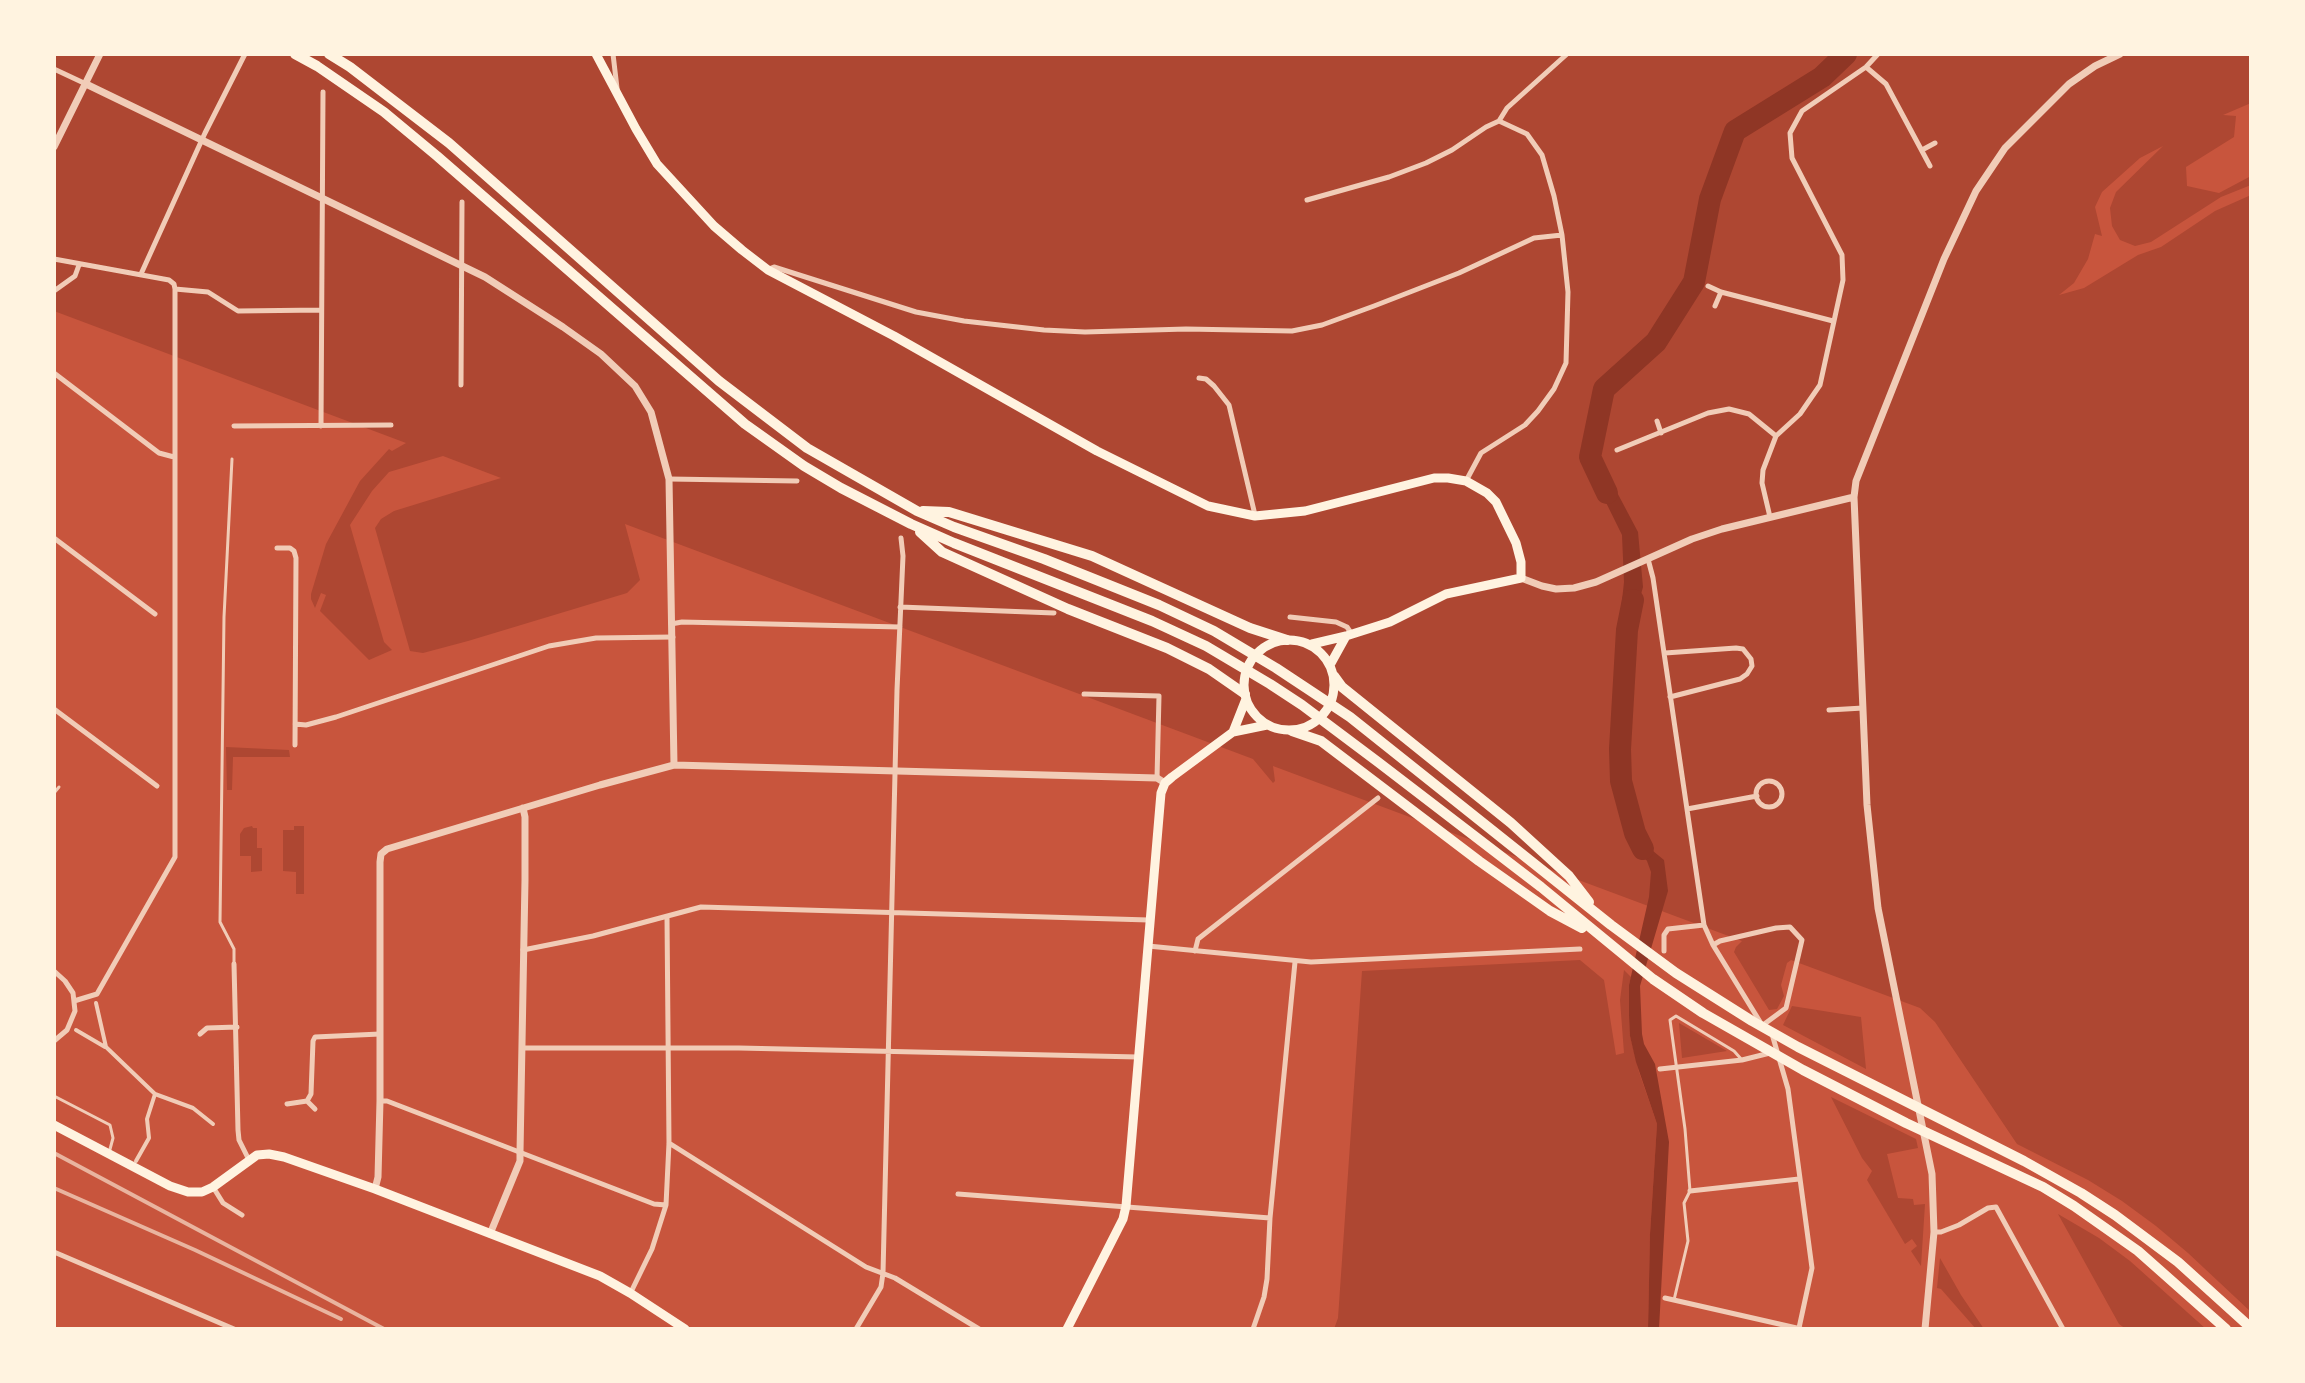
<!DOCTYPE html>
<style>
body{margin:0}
#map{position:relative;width:2305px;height:1383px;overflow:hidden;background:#c8553d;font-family:Roboto,sans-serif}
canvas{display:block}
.frame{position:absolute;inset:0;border:56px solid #fff3e0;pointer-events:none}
</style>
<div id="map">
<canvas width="2305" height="1383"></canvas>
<div class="frame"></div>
</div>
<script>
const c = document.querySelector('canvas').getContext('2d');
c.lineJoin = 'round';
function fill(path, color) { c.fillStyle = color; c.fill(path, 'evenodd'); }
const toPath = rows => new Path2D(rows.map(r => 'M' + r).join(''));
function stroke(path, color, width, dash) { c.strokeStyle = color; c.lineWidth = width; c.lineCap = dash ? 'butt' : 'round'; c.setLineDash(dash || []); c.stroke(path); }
fill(toPath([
 [54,54,2251,54,2251,103,2223,115,2236,116,2234,137,2186,167,2187,186,2219,193,2251,176,2251,185,2221,197,2151,242,2135,246,2120,240,2112,226,2110,208,2116,192,2163,146,2140,158,2102,192,2095,207,2102,236,2095,234,2088,259,2074,283,2059,295,2084,288,2138,255,2161,247,2215,211,2251,195,2251,1312,2188,1253,2156,1226,2122,1201,2088,1180,2017,1144,1935,1022,1920,1008,1791,960,1787,963,1781,985,1784,996,1777,1009,1769,1010,1734,952,1736,947,1742,941,1273,766,1275,781,1273,783,1253,759,625,524,640,580,627,593,468,641,423,653,410,651,375,528,381,519,394,511,501,478,443,456,389,472,372,491,350,525,384,642,392,650,369,660,320,611,326,595,321,593,315,608,311,599,311,594,326,544,360,481,389,449,392,451,406,443,54,311],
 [226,747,289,750,290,757,233,757,232,790,227,790],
 [252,826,253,828,257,828,257,848,262,848,262,871,251,872,251,856,240,856,240,834,244,828],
 [294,826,304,826,304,894,296,894,296,872,283,871,283,830,294,830],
 [1580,960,1604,980,1616,1055,1624,1053,1620,1000,1624,970,1631,977,1629,985,1630,1036,1639,1072,1657,1124,1650,1234,1648,1329,1334,1329,1338,1318,1362,971],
 [1792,1006,1861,1017,1866,1069,1783,1025],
 [1679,1023,1727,1051,1682,1058],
 [1831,1097,1916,1139,1918,1148,1887,1154,1898,1198,1913,1199,1914,1205,1925,1204,1921,1266,1911,1251,1917,1246,1912,1239,1905,1244,1867,1180,1872,1171,1862,1158],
 [2058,1214,2099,1238,2130,1261,2206,1329,2126,1329,2119,1324],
 [1940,1258,1961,1295,1984,1329,1976,1329,1941,1289,1937,1288]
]), '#ae4732');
fill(toPath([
 [1602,464,1638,532,1643,587,1631,631,1619,628,1624,582,1622,535,1590,470],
 [1638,821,1641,837,1653,851,1664,860,1668,891,1640,986,1642,1034,1644,1044,1655,1064,1669,1142,1659,1329,1648,1329,1650,1234,1657,1124,1636,1062,1630,1036,1629,1015,1629,985,1649,897,1651,872,1647,861,1629,836,1626,822]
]), '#8f3625');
stroke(toPath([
 [1607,493,1590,457,1604,389,1656,342,1694,282,1710,199,1735,131,1822,77,1846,54],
 [1633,600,1627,630,1620,749,1621,781,1635,833,1643,849]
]), '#8f3625', 22);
stroke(toPath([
 [232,459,224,617,220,922,234,949,234,963],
 [54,793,59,787],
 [54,1096,110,1125,113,1138,109,1153],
 [1674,1300,1688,1241,1684,1203,1690,1191,1685,1129,1670,1020,1676,1016,1734,1051,1742,1060]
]), '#f1ccb7', 3);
stroke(toPath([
 [96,1003,106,1047,155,1094,193,1108,213,1124],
 [76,1030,105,1047],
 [136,1161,149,1138,147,1119,155,1094]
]), '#f1ccb7', 4);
stroke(toPath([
 [613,54,617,88],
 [1866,67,1886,84,1930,166],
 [54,69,86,84],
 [1922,150,1935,143],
 [1307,200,1389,177,1426,163,1452,150,1486,127,1499,121,1507,108,1567,54],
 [54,259,169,280,174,284,175,289,175,857,97,994,74,1001],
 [769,269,774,267,916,312,964,321,1044,330,1085,332,1186,329,1292,331,1322,325,1374,306,1459,273,1534,238,1562,235],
 [141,274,205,133,245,54],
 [1708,286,1721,292,1833,321],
 [175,289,208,292,238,311,321,310],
 [54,291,75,276,79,265],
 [1715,306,1721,292],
 [54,373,159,453,174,457],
 [1199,378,1206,379,1214,386,1229,405,1255,515],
 [461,385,462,202],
 [1657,421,1661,433],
 [234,426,391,425],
 [321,426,323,92],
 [1617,450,1708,413,1729,409,1749,414,1776,436],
 [669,479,797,481],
 [1466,481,1481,453,1525,425,1538,411,1554,389,1566,363,1568,292,1562,235,1554,196,1542,155,1527,134,1499,121],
 [1770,517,1762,483,1763,470,1776,436,1800,414,1820,385,1843,280,1842,255,1792,158,1790,133,1802,111,1866,67,1878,54],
 [54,538,155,614],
 [277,548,290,548,294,551,296,558,295,745],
 [1648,559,1653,578,1704,925,1713,945,1762,1025],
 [900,607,1054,613],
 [1290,617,1336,622,1347,627,1351,633],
 [671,624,682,622,900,627],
 [1665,653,1736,648,1743,649,1751,659,1752,666,1747,674,1740,679,1670,697],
 [1084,694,1159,696,1157,778],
 [54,709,157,786],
 [1829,710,1863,708],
 [295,724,306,725,336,717,549,646,596,638,673,637],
 '1756 794a13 13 0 1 1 26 0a13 13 0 1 1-26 0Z',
 [1687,809,1757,796],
 [1713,945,1720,941,1776,928,1790,927,1802,940,1786,1008,1763,1025],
 [1148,946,1311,962,1580,949],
 [523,950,593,936,701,907,1149,920],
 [1195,951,1198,939,1378,798],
 [1664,951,1664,935,1668,929,1704,925],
 [234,964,238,1130,239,1140,249,1160],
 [54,971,65,981,73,993,75,1011,67,1030,54,1041],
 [200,1034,207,1028,237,1027],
 [1772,1034,1788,1089,1812,1268,1799,1328],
 [522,1048,739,1048,1138,1057],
 [1660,1069,1742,1060,1770,1053],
 [307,1101,315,1109],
 [380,1101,387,1101,654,1204,666,1205],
 [287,1104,307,1101,311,1094,313,1041,315,1037,380,1034],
 [669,1143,866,1267,895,1278,979,1329],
 [213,1187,223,1203,242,1215],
 [1690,1191,1799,1179],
 [958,1194,1270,1218],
 [1934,1232,1941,1232,1959,1225,1988,1208,1996,1207,2063,1329],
 [54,1252,234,1329],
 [631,1292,652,1249,666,1205,669,1143,667,917],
 [1665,1298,1801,1329],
 [856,1329,881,1287,883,1273,897,690,903,556,901,538],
 [1253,1329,1264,1297,1267,1279,1270,1218,1295,962]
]), '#f1ccb7', 5);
stroke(toPath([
 [86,84,485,277,563,327,601,354,635,386,651,412,669,479,674,765],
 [54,147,100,54],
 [1521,578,1542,586,1556,589,1574,588,1596,582,1692,539,1722,529,1854,497],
 [375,1189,378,1177,380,1101,380,862,381,854,387,849,600,785,674,765,1157,778,1165,783],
 [490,1234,520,1161,520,1152,525,880,525,817,523,808],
 [1925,1329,1934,1232,1932,1174,1878,908,1867,805,1854,497,1856,481,1944,259,1976,191,2005,148,2069,84,2095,66,2120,54]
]), '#f1ccb7', 7);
stroke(toPath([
 [596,54,636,129,657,164,714,226,742,250,768,270,894,336,1097,451,1208,506,1255,516,1305,511,1434,478,1448,478,1466,481,1487,493,1496,502,1516,543,1521,562,1521,578,1446,594,1390,622,1346,636,1312,644],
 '1244 685a45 45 0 1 1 90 0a45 45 0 1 1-90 0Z',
 [1330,665,1346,636],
 [1233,732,1246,699],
 [54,1125,170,1186,188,1192,202,1192,213,1187,257,1155,269,1154,284,1157,375,1189,600,1276,630,1293,685,1329],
 [1067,1329,1123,1219,1126,1206,1161,793,1165,783,1172,777,1233,732,1267,725]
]), '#fff3e0', 9);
stroke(toPath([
 [295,54,317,66,384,112,437,156,745,424,804,466,841,488,911,524,954,543,1152,621,1206,646,1270,684,1302,705,1378,762,1541,887,1653,979,1703,1013,1803,1070,1906,1123,2043,1187,2074,1206,2138,1251,2226,1329],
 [329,54,350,67,449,143,719,381,807,448,917,511,954,527,1044,559,1159,605,1214,631,1276,668,1350,717,1611,925,1676,973,1752,1021,1798,1047,2024,1161,2081,1193,2115,1215,2178,1262,2251,1328],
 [923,511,949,512,1092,556,1250,628,1287,640],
 [920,532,942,552,1068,609,1167,648,1209,669,1245,694],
 [1334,676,1342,687,1511,823,1569,876,1589,902],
 [1292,731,1321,741,1479,861,1550,911,1582,928]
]), '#fff3e0', 10);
stroke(toPath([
 [54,1153,384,1329],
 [54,1188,195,1250,341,1319]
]), '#e9b49f', 4);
</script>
